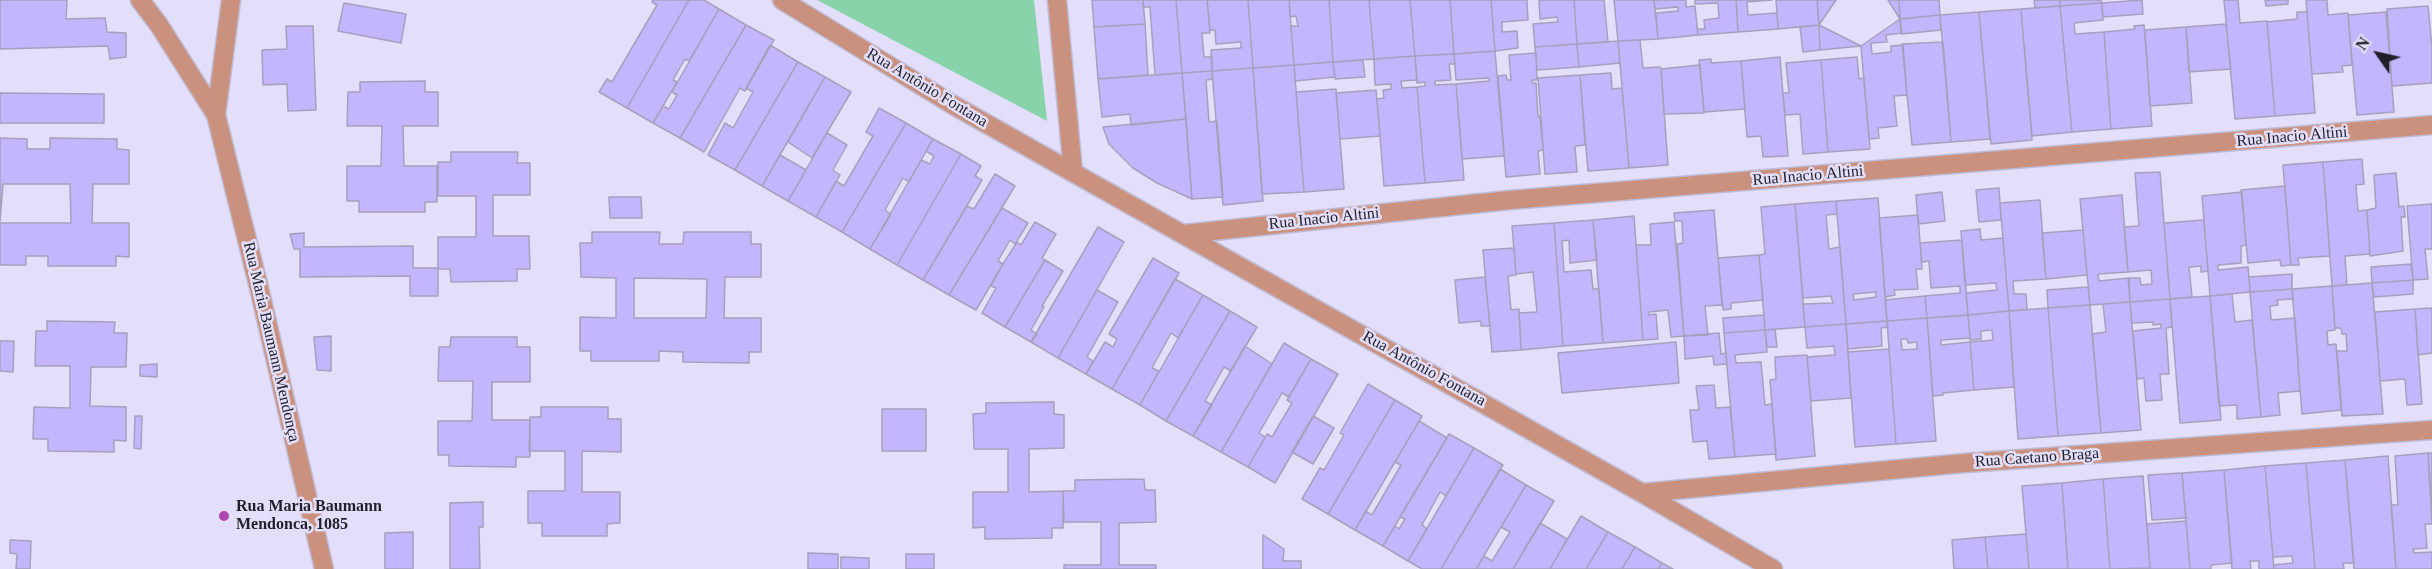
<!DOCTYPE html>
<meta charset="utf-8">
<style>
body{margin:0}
#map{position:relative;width:2432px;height:569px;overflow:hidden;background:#e3defa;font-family:"Times New Roman",serif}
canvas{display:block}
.north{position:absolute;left:2348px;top:24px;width:60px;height:60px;-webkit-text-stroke:4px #e3defa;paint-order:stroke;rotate:304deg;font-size:16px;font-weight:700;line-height:24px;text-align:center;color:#211f29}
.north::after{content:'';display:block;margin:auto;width:21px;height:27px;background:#211f29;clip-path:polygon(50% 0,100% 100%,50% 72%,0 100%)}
</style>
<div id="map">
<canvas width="2432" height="569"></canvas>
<div class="north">N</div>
</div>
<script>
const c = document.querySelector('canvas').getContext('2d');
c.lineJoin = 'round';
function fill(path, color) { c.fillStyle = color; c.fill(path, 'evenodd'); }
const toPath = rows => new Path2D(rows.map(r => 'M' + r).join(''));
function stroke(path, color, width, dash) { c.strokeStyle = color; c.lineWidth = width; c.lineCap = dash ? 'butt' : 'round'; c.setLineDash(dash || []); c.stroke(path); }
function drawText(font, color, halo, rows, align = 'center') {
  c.font = font + ' "Times New Roman",serif'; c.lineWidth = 5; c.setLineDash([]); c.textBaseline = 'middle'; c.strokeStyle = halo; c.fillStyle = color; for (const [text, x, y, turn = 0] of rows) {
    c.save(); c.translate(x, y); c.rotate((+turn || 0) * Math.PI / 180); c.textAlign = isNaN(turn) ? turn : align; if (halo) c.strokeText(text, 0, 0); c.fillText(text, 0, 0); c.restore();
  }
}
fill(toPath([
 [816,0,1034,0,1047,121,817,0]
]), '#88d3aa');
const building = toPath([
 [0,0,67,0,66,19,105,18,107,32,126,33,126,57,110,59,108,46,0,49,0,0],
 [653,0,689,0,627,108,599,92,607,79,612,82,657,5,652,2,653,0],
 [689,0,704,0,719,9,689,61,685,59,673,80,677,82,653,123,627,108,689,0],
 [1092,0,1143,0,1145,24,1094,27,1092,0],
 [1143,0,1176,0,1182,73,1155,75,1150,7,1143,7,1143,0],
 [1176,0,1207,0,1210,33,1202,33,1204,57,1212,57,1212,71,1182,73,1176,0],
 [1207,0,1248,0,1253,68,1212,71,1211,50,1241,48,1241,42,1216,44,1215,30,1210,30,1207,0],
 [1248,0,1289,0,1294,65,1253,68,1248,0],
 [1289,0,1329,0,1333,62,1294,65,1291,26,1298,26,1296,16,1290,17,1289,0],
 [1329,0,1369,0,1374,59,1333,62,1329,0],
 [1369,0,1410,0,1415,56,1374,59,1369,0],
 [1410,0,1450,0,1454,54,1415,56,1410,0],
 [1450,0,1491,0,1495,51,1454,54,1450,0],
 [1491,0,1527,0,1528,20,1502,22,1502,32,1517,31,1518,48,1495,51,1491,0],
 [1539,0,1574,0,1577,44,1535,47,1533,24,1558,22,1557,17,1540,19,1539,0],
 [1574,0,1604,0,1608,42,1577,44,1574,0],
 [1614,0,1654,0,1658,39,1618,41,1614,0],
 [1654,0,1686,0,1686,7,1695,6,1698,35,1658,39,1656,13,1678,11,1678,7,1655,9,1654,0],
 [1695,0,1736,0,1738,32,1698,35,1697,29,1705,29,1704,20,1719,18,1718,3,1695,4,1695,0],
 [1736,0,1772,0,1747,2,1748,15,1777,13,1778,29,1738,32,1736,0],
 [1776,0,1817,0,1819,25,1778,29,1776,0],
 [1817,0,1836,0,1819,25,1817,0],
 [1888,0,1899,0,1900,19,1888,0],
 [1899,0,1939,0,1940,15,1900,19,1899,0],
 [2034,0,2060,0,2060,6,2035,8,2034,0],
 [2060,0,2101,0,2102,3,2060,6,2060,0],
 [2142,0,2143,14,2103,17,2102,3,2142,0],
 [2224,0,2238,0,2240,23,2267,21,2275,116,2235,119,2224,0],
 [2265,0,2288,0,2288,4,2266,6,2265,0],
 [2306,0,2327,0,2328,15,2348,13,2352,65,2342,66,2343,72,2312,74,2306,0],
 [344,3,406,14,401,43,338,31,344,3],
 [2102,3,2103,20,2074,23,2075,34,2104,32,2111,129,2072,132,2060,6,2102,3],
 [2060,6,2072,132,2032,136,2021,9,2060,6],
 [2428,6,2432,47,2432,83,2392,86,2387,9,2428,6],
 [719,9,746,25,680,138,653,123,663,106,669,109,677,95,672,92,719,9],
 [2021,9,2032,140,1991,144,1979,12,2021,9],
 [1979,12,1990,139,1951,142,1940,15,1979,12],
 [2297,12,2307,12,2315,113,2275,116,2267,22,2297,19,2297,12],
 [2386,12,2394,112,2357,115,2348,15,2386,12],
 [1940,15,1941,30,1901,34,1900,19,1940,15],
 [1900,19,1902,33,1886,35,1887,42,1871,43,1872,54,1891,52,1891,46,1903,45,1907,95,1894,96,1897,126,1878,128,1879,138,1869,139,1861,46,1900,19],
 [1145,24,1148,75,1098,79,1094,27,1145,24],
 [2226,24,2231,69,2189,72,2186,27,2226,24],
 [746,25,774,40,745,91,740,88,704,152,680,138,746,25],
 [1819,25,1861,46,1820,50,1819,25],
 [1819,25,1820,50,1803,52,1800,27,1819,25],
 [2144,25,2152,126,2111,129,2104,32,2135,29,2134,26,2144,25],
 [286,26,313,26,316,110,288,111,287,84,263,85,262,50,287,49,286,26],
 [2186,27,2192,103,2150,106,2145,30,2186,27],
 [1640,40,1643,68,1660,67,1661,69,1668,165,1629,168,1618,41,1640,40],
 [1618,41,1620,63,1579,67,1577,44,1618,41],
 [1943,42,1951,142,1912,145,1902,44,1943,42],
 [1577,44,1579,67,1537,70,1535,47,1577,44],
 [770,45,798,62,735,170,708,155,725,123,733,128,753,92,746,88,770,45],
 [1495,51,1504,156,1462,159,1456,84,1489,81,1489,78,1456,80,1454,54,1495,51],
 [1536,53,1537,80,1532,80,1532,83,1536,83,1538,117,1540,116,1543,150,1538,151,1540,174,1506,177,1498,76,1506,75,1507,80,1511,80,1509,55,1536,53],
 [1454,54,1455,64,1449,64,1451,80,1435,81,1435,85,1456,84,1464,180,1425,183,1417,87,1425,86,1425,82,1417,83,1415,56,1454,54],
 [1415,56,1417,80,1401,81,1402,88,1417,87,1425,183,1384,186,1377,99,1384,98,1383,90,1391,89,1391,84,1375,85,1374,59,1415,56],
 [1780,57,1788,156,1763,157,1761,136,1747,137,1741,61,1780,57],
 [1857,57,1859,79,1864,78,1870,149,1828,152,1821,60,1857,57],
 [1711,59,1711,63,1741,61,1745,109,1704,112,1699,60,1711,59],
 [1363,60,1365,77,1335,79,1333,62,1363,60],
 [1821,60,1828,152,1803,154,1800,114,1785,115,1783,93,1789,93,1786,63,1821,60],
 [798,62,825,77,762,186,735,170,798,62],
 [1333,62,1335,77,1295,81,1294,65,1333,62],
 [1294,65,1304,192,1262,194,1253,68,1294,65],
 [1700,65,1704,113,1664,114,1661,69,1700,65],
 [1253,68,1263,201,1223,205,1212,71,1253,68],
 [1212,71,1213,79,1206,80,1209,122,1217,121,1223,197,1192,199,1182,73,1212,71],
 [1182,73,1186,119,1131,125,1130,114,1102,117,1098,79,1182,73],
 [1611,73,1612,89,1622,88,1629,168,1588,171,1580,75,1611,73],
 [1580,75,1585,145,1575,146,1577,172,1545,174,1538,78,1580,75],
 [825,77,851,92,812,158,788,142,825,77],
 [425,81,425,92,438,92,438,126,403,126,404,166,437,166,437,202,425,202,425,212,359,212,359,201,347,201,347,166,381,166,382,126,347,126,348,92,360,92,360,82,425,81],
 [1336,89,1344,189,1304,192,1296,92,1336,89],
 [1376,90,1380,136,1340,139,1336,93,1376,90],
 [0,93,104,94,104,123,0,123,0,93],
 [879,108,906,123,842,232,816,217,836,181,844,186,873,136,866,132,879,108],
 [1186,119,1192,199,1157,183,1133,168,1109,144,1103,127,1186,119],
 [906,123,933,139,909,182,903,178,885,210,891,214,870,249,842,232,906,123],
 [827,133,847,145,833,170,840,175,816,217,788,201,827,133],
 [0,138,27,139,27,149,50,149,50,138,117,139,117,149,129,150,129,184,93,184,92,223,129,223,129,257,116,256,116,266,48,266,48,256,26,256,26,265,0,265,0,223,71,223,70,184,3,184,0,221,0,138],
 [933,139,961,154,897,265,870,249,921,160,930,164,934,156,926,151,933,139],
 [451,152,518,152,517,163,530,163,530,195,493,195,493,236,529,236,530,269,517,269,517,281,451,282,450,269,438,269,438,237,476,237,476,196,438,196,438,162,451,162,451,152],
 [961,154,981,166,975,176,982,180,923,280,897,265,961,154],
 [780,155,806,170,788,201,762,186,780,155],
 [2362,159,2364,184,2356,185,2358,211,2367,210,2370,254,2345,256,2347,285,2332,286,2323,162,2362,159],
 [2323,162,2330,256,2298,258,2299,265,2291,265,2283,165,2323,162],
 [2160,172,2170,299,2130,302,2128,278,2140,278,2141,285,2152,284,2151,270,2128,272,2124,227,2139,226,2135,173,2160,172],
 [2396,173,2399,207,2404,206,2405,217,2401,217,2403,251,2370,256,2367,210,2376,208,2374,175,2396,173],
 [995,174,1015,186,949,295,923,280,967,206,974,209,995,174],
 [2285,186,2291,265,2281,266,2280,260,2248,263,2241,190,2285,186],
 [1999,188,2001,220,1979,222,1976,190,1999,188],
 [1942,192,1945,221,1918,224,1916,195,1942,192],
 [2242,192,2246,245,2241,246,2241,263,2218,265,2218,270,2248,267,2250,292,2210,296,2202,196,2242,192],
 [2122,195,2128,272,2098,274,2099,281,2129,278,2130,302,2090,305,2080,199,2122,195],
 [609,197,641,197,642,218,610,218,609,197],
 [1878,198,1887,321,1846,324,1836,201,1878,198],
 [1876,292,1876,297,1854,300,1853,294,1876,292],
 [2040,200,2046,279,2013,281,2014,294,2026,294,2027,310,2009,311,2000,203,2040,200],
 [1836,201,1837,214,1826,215,1829,249,1840,247,1846,324,1805,327,1803,304,1833,303,1831,296,1803,298,1795,204,1836,201],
 [1795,204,1805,327,1765,330,1759,255,1765,254,1761,207,1795,204],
 [2432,204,2432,249,2425,249,2428,279,2413,280,2407,206,2432,204],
 [1002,208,1028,223,1015,244,1010,240,998,261,1003,264,976,310,949,295,1002,208],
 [1714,210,1722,305,1705,306,1708,335,1684,336,1677,244,1683,243,1682,221,1675,221,1674,213,1714,210],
 [1918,215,1922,269,1916,269,1918,289,1894,290,1895,295,1885,297,1879,218,1918,215],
 [1634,216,1643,340,1603,343,1593,220,1634,216],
 [1593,220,1597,260,1570,263,1569,240,1562,241,1564,272,1591,270,1593,289,1599,289,1603,343,1563,346,1554,223,1593,220],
 [2204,220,2208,271,2201,272,2201,266,2189,267,2192,297,2170,299,2164,223,2204,220],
 [1035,222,1056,234,1042,258,1045,260,1005,327,982,313,996,288,991,286,1003,264,1017,242,1021,245,1035,222],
 [1674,222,1684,336,1671,337,1668,310,1649,312,1649,315,1656,314,1658,339,1643,340,1636,245,1651,245,1650,224,1674,222],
 [1554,223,1563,346,1521,350,1519,313,1537,312,1533,272,1516,274,1512,226,1554,223],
 [1098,227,1124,242,1058,358,1031,342,1098,227],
 [1980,229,1981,240,2003,238,2009,311,1968,315,1966,293,1997,290,1996,283,1965,285,1961,231,1980,229],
 [2083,230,2087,275,2046,279,2042,233,2083,230],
 [592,232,660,232,659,244,683,244,684,232,751,232,751,244,761,244,761,277,725,277,724,318,761,318,761,352,749,352,749,363,683,362,683,352,659,351,659,361,591,361,591,351,580,351,580,317,616,318,616,278,581,277,580,243,592,243,592,232],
 [634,278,707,279,706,318,634,318,634,278],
 [304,233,304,247,413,246,413,268,438,268,438,296,410,296,410,276,300,277,300,249,294,249,290,234,304,233],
 [1962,240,1968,315,1927,318,1925,296,1960,293,1960,286,1931,288,1929,261,1922,262,1920,243,1962,240],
 [1514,248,1516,275,1508,276,1511,310,1519,309,1521,350,1492,352,1483,250,1514,248],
 [1759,255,1763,300,1731,303,1731,309,1723,310,1718,258,1759,255],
 [1153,258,1179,273,1112,389,1086,374,1105,342,1113,347,1117,339,1109,334,1153,258],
 [1045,260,1063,271,1042,306,1044,307,1031,330,1037,334,1031,342,1005,327,1045,260],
 [2411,264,2413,280,2372,283,2371,267,2411,264],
 [2292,274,2292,289,2250,292,2249,277,2292,274],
 [1485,277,1490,326,1481,326,1481,321,1459,323,1455,280,1485,277],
 [1175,279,1203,295,1178,338,1171,333,1152,368,1159,371,1140,405,1112,389,1175,279],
 [2413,280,2413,294,2374,297,2372,283,2413,280],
 [2372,283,2383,414,2342,416,2337,351,2347,351,2346,334,2342,334,2341,328,2335,328,2332,286,2372,283],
 [2332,286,2335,330,2327,331,2328,345,2336,344,2341,410,2302,414,2292,289,2332,286],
 [2088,287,2090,305,2048,308,2047,290,2088,287],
 [2292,289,2293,299,2277,300,2278,305,2270,306,2271,320,2295,318,2300,391,2278,393,2280,415,2261,417,2250,292,2292,289],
 [1097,290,1118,302,1087,357,1093,361,1086,374,1058,358,1097,290],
 [2232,294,2235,322,2252,320,2261,417,2237,419,2237,405,2219,406,2210,296,2232,294],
 [1203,295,1230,311,1166,421,1140,405,1203,295],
 [1925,296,1927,318,1887,321,1885,300,1925,296],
 [2210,296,2221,420,2180,423,2170,299,2210,296],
 [2170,299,2172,327,2166,328,2169,374,2160,374,2162,400,2146,401,2144,378,2137,379,2133,331,2161,328,2161,324,2153,325,2153,322,2132,323,2130,302,2170,299],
 [2130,302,2141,430,2101,433,2092,334,2106,332,2103,304,2130,302],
 [2090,305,2101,433,2058,436,2048,308,2090,305],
 [2048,308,2058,436,2018,439,2009,311,2048,308],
 [2432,308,2432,353,2418,355,2415,309,2432,308],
 [2415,309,2422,404,2407,405,2405,379,2380,381,2375,312,2415,309],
 [1230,311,1257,327,1231,371,1224,367,1205,401,1212,405,1193,436,1166,421,1230,311],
 [2009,311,2014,387,1974,390,1970,342,1993,340,1992,330,1981,331,1981,339,1970,340,1968,315,2009,311],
 [1764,315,1765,330,1724,333,1723,318,1764,315],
 [1968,315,1970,338,1941,340,1941,345,1970,342,1974,390,1943,393,1943,395,1933,396,1927,318,1968,315],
 [1927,318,1936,441,1896,444,1887,321,1927,318],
 [1901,339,1907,339,1908,343,1917,342,1917,349,1902,350,1901,339],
 [47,321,115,322,114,333,127,333,126,367,91,367,90,406,126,407,126,441,114,440,114,452,48,451,48,439,33,439,34,407,70,408,70,366,35,366,36,331,47,331,47,321],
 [1887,321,1888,327,1881,328,1882,346,1848,349,1846,324,1887,321],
 [1846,324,1851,398,1811,401,1807,357,1835,355,1834,346,1807,348,1805,327,1846,324],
 [1775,329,1777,347,1767,347,1765,330,1775,329],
 [1765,330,1767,352,1735,355,1736,363,1761,362,1765,405,1772,404,1776,454,1735,457,1724,333,1765,330],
 [1719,333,1721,354,1726,353,1727,364,1714,365,1713,356,1685,359,1684,336,1719,333],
 [331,336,331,371,317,370,314,337,331,336],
 [451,337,517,337,517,347,530,347,530,382,492,382,492,420,530,420,530,457,516,457,516,467,449,466,449,455,438,455,438,421,472,421,473,381,438,381,439,347,450,347,451,337],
 [0,341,14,341,13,372,0,371,0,341],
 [1676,342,1679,383,1562,393,1558,353,1676,342],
 [1284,343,1311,359,1289,397,1282,393,1259,433,1265,437,1248,467,1221,452,1284,343],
 [1245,346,1272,364,1221,452,1193,436,1245,346],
 [1889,349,1896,444,1855,447,1848,352,1889,349],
 [1807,355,1815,456,1776,460,1770,380,1776,379,1775,357,1807,355],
 [1311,359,1338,374,1275,483,1248,467,1267,434,1272,437,1292,403,1287,400,1311,359],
 [157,364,157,377,140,376,140,365,157,364],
 [1368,384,1395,400,1328,514,1302,499,1320,468,1324,470,1344,435,1340,433,1368,384],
 [1714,385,1716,408,1730,407,1735,457,1709,459,1707,441,1693,442,1690,410,1699,410,1696,386,1714,385],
 [1395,400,1422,416,1355,530,1328,514,1395,400],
 [1054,402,1054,414,1064,415,1064,448,1029,449,1029,492,1063,491,1063,528,1052,528,1052,538,985,539,985,527,973,528,973,492,1008,492,1008,449,974,449,973,414,986,413,986,403,1054,402],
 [541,407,608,407,608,419,621,419,621,452,582,451,582,492,620,492,620,523,607,524,607,536,542,536,542,523,528,523,528,491,565,491,565,451,529,451,530,417,541,417,541,407],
 [882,409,926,409,926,451,882,451,882,409],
 [135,416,142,416,141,449,134,448,135,416],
 [1313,416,1334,428,1313,464,1292,452,1313,416],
 [1419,421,1447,438,1383,546,1355,530,1366,511,1372,515,1401,465,1395,462,1419,421],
 [1449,434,1474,448,1446,496,1440,492,1422,525,1427,529,1408,561,1383,546,1395,526,1399,529,1405,519,1400,517,1449,434],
 [1474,448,1503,465,1441,569,1422,569,1408,561,1474,448],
 [2428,453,2432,453,2432,508,2428,453],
 [2428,453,2432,524,2425,524,2427,548,2413,549,2414,553,2432,552,2432,569,2396,569,2391,505,2398,505,2395,456,2428,453],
 [2388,456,2396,569,2354,569,2345,460,2388,456],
 [2345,460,2354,563,2343,563,2344,569,2315,569,2306,463,2345,460],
 [2306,463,2315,569,2274,569,2274,565,2293,563,2292,556,2273,557,2265,466,2306,463],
 [2265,466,2274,569,2259,569,2259,561,2250,561,2251,569,2232,569,2224,470,2265,466],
 [1500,469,1526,485,1476,569,1441,569,1500,469],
 [2224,470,2232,563,2211,565,2211,569,2190,569,2182,473,2224,470],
 [2182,473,2186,518,2152,520,2148,475,2182,473],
 [2143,476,2150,568,2110,569,2103,479,2143,476],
 [1144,479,1145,490,1155,490,1156,522,1119,523,1119,565,1156,565,1156,569,1064,569,1064,565,1101,565,1101,522,1064,522,1063,491,1075,491,1075,480,1144,479],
 [2103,479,2110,569,2068,569,2062,483,2103,479],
 [2062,483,2068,569,2029,569,2022,486,2062,483],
 [1526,485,1554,501,1513,569,1476,569,1484,556,1492,561,1510,532,1501,527,1526,485],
 [483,502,483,527,479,527,480,569,450,569,450,503,483,502],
 [1581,516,1608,532,1586,569,1550,569,1581,516],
 [2186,521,2190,569,2150,569,2147,524,2186,521],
 [1540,523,1567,539,1550,569,1513,569,1540,523],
 [413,532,413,569,385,569,385,533,413,532],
 [1608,532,1635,547,1622,569,1586,569,1608,532],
 [2026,534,2029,569,1988,569,1985,537,2026,534],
 [1263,535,1284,549,1283,561,1301,561,1301,569,1263,569,1263,535],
 [1985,537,1988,569,1954,569,1952,540,1985,537],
 [10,540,31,541,30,569,16,569,17,554,10,553,10,540],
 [1635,547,1662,563,1658,569,1622,569,1635,547],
 [808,553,838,554,838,569,808,569,808,553],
 [906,554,934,554,934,569,906,569,906,554],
 [841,557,869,558,869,569,841,569,841,557],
 [1662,563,1673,569,1658,569,1662,563]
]);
fill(building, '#c4b5ff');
stroke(building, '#a5a1bb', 1.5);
const street = toPath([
 [140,0,159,25,216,115,260,292,324,569],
 [782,0,955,106,1642,493,1773,569],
 [1057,0,1073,172],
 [216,115,231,0],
 [1184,234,1510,200,2432,125],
 [1642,493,1965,463,2432,430]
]);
stroke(street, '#c0bcd4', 21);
stroke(street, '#ca917f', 18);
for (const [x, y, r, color] of [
 [224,516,6,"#ad47ab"]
]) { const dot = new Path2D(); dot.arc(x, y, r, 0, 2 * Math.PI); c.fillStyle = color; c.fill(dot); stroke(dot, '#e3defa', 2); }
drawText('16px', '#211f29', '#e3defa', [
 ["Rua Antônio Fontana",927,88,31],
 ["Rua Inacio Altini",2292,137,-5],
 ["Rua Inacio Altini",1808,176,-5],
 ["Rua Inacio Altini",1324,219,-6],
 ["Rua Maria Baumann Mendonça",271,342,77],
 ["Rua Antônio Fontana",1424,369,29],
 ["Rua Caetano Braga",2037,458,-4]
]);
drawText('bold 16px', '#211f29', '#e3defa', [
 ["Rua Maria Baumann",236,507],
 ["Mendonca, 1085",236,525]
], 'left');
</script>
